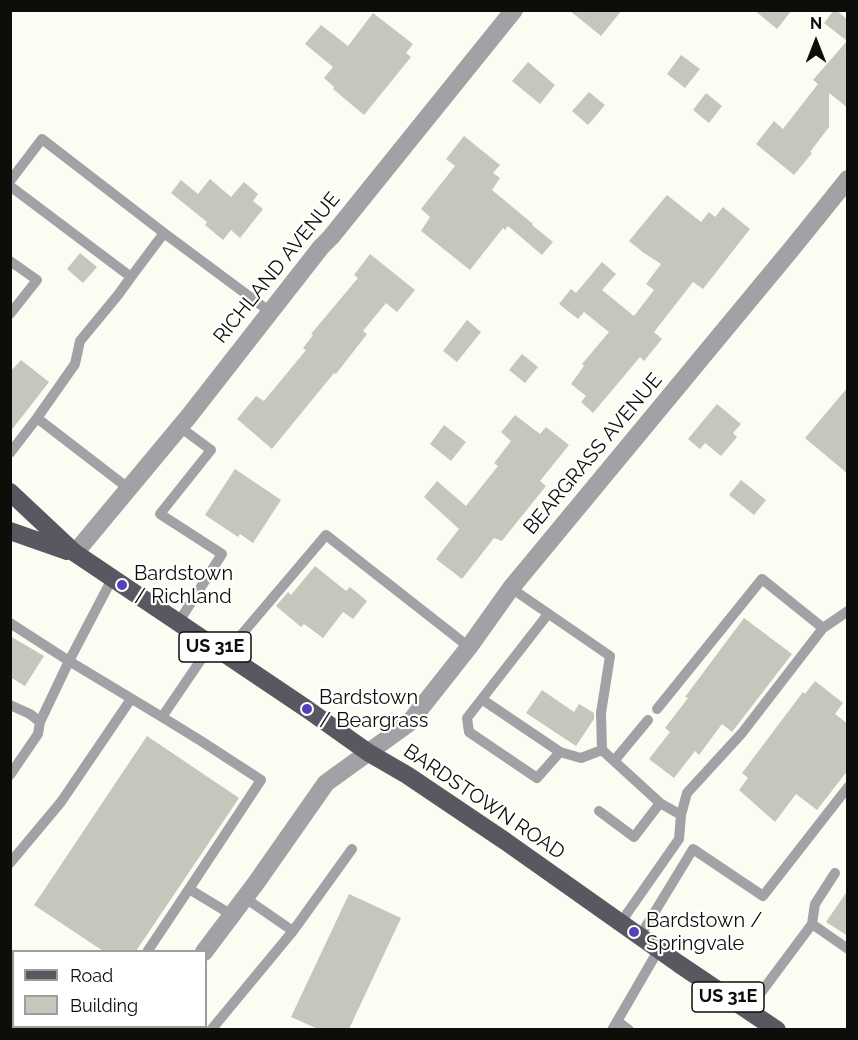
<!DOCTYPE html>
<style>
body{margin:0}
#map{position:relative;width:858px;height:1040px;overflow:hidden;background:#fbfdf2;font-family:Raleway,sans-serif}
canvas{display:block}
.frame{position:absolute;inset:0;border:12px solid #0d0d0a;pointer-events:none}
.legend{position:absolute;left:12px;top:950px;width:195px;height:78px;box-sizing:border-box;background:#fff;border:2px solid #9e9e9d;margin:0;padding:8px 10px;list-style:none;font-size:18px;color:#0d0d0a}
.legend li{display:flex;align-items:center;gap:12px;height:30px}
.legend b{width:30px;border:2px solid #9e9e9d}
.north{position:absolute;left:786px;top:12px;width:60px;height:60px;-webkit-text-stroke:4px #fff;paint-order:stroke;rotate:0deg;font-size:16px;font-weight:700;line-height:24px;text-align:center;color:#0d0d0a}
.north::after{content:'';display:block;margin:auto;width:21px;height:27px;background:#0d0d0a;clip-path:polygon(50% 0,100% 100%,50% 72%,0 100%)}
</style>
<div id="map">
<canvas width="858" height="1040"></canvas>
<div class="frame"></div>
<ul class="legend">
<li><b style="height:8px;background:#585860"></b>Road</li>
<li><b style="height:16px;background:#c5c6bc"></b>Building</li>
</ul>
<div class="north">N</div>
</div>
<script>
const c = document.querySelector('canvas').getContext('2d');
c.lineJoin = 'round';
function fill(path, color) { c.fillStyle = color; c.fill(path, 'evenodd'); }
const toPath = rows => new Path2D(rows.map(r => 'M' + r).join(''));
function stroke(path, color, width, dash) { c.strokeStyle = color; c.lineWidth = width; c.lineCap = dash ? 'butt' : 'round'; c.setLineDash(dash || []); c.stroke(path); }
function drawText(font, color, halo, rows, align = 'center') {
  c.font = font + ' Raleway,sans-serif'; c.lineWidth = 4.5; c.setLineDash([]); c.textBaseline = 'middle'; c.strokeStyle = halo; c.fillStyle = color; for (const [text, x, y, turn = 0] of rows) {
    c.save(); c.translate(x, y); c.rotate((+turn || 0) * Math.PI / 180); c.textAlign = isNaN(turn) ? turn : align; if (halo) c.strokeText(text, 0, 0); c.fillText(text, 0, 0); c.restore();
  }
}
fill(toPath([
 [569,10,622,10,601,36],
 [754,10,792,10,777,29],
 [834,10,836,10,848,20,848,108,829,93,829,127,810,152,812,153,794,175,756,144,774,121,783,129,818,84,813,80,847,41,824,23],
 [373,13,413,44,406,53,411,57,364,115,333,89,334,87,324,78,333,67,305,44,321,25,348,46],
 [681,55,700,69,685,88,667,74],
 [528,62,555,85,540,104,512,81],
 [589,92,605,105,588,125,572,111],
 [706,93,722,106,709,123,693,110],
 [464,136,500,165,493,173,500,178,492,190,533,224,532,225,553,242,542,255,508,226,505,230,503,228,470,270,421,231,430,217,421,209,455,166,446,159],
 [210,179,231,197,244,182,258,194,253,201,263,209,240,238,231,230,223,240,205,225,207,222,171,193,181,180,198,194],
 [667,195,701,222,709,212,715,217,723,207,750,229,703,289,693,282,654,332,662,339,644,361,640,357,593,413,581,402,586,396,571,384,584,366,582,364,609,332,584,312,578,319,559,304,571,289,576,293,602,262,616,274,602,290,634,316,654,290,646,284,661,264,644,253,629,241],
 [80,253,97,267,83,283,67,269],
 [370,254,415,290,397,312,386,303,363,331,367,334,336,374,334,373,272,449,237,419,256,396,264,401,306,350,303,348,313,335,311,334,358,278,354,275],
 [467,320,481,332,457,362,443,351],
 [522,354,538,367,525,383,509,370],
 [21,360,49,382,10,432,10,372],
 [848,387,848,474,805,438],
 [717,404,741,424,733,433,737,437,721,456,705,443,700,449,688,439],
 [515,415,540,434,546,427,569,445,540,481,546,486,509,532,502,541,494,538,462,579,436,559,459,529,424,497,437,481,466,506,498,466,494,463,511,441,501,432],
 [444,425,466,442,451,461,430,444],
 [235,469,281,500,253,543,240,534,238,537,205,515],
 [741,480,766,500,754,515,729,495],
 [315,566,346,591,350,587,367,601,353,619,343,612,323,638,304,624,301,627,276,606,288,592,291,595],
 [744,618,792,654,732,732,722,724,699,755,695,751,674,778,649,759,670,732,665,728,688,698,685,697],
 [10,636,44,656,25,686,10,677],
 [815,681,843,703,835,714,848,724,848,770,817,810,796,794,775,822,739,790,748,778,742,773,803,692,805,694],
 [542,690,574,712,579,704,594,713,594,719,576,746,526,713],
 [147,736,239,798,136,951,103,951,34,905],
 [848,890,848,936,826,922],
 [349,894,401,918,349,1029,318,1029,291,1017]
]), '#c5c6bc');
stroke(toPath([
 [10,181,42,139,164,233,269,311],
 [10,186,131,277,118,295,80,341,75,364,37,418,10,453],
 [10,261,37,280,10,314],
 [131,277,164,233],
 [37,418,128,488],
 [511,588,610,656,601,713,602,750,660,803,681,815],
 [10,623,69,661,162,717],
 [178,623,222,554,160,514,211,450,180,427],
 [225,654,326,535,469,647],
 [483,700,560,752,537,778,469,732,467,718,548,614],
 [10,705,30,714,40,722,38,734,10,775],
 [657,709,762,579,823,628],
 [40,722,69,661,112,579],
 [560,752,581,758,602,750],
 [614,761,648,720],
 [599,811,634,837,660,803],
 [10,863,61,802,131,699],
 [189,889,261,780,201,741,162,717,211,645],
 [245,898,293,931,352,849],
 [621,922,679,839,681,815,687,793,742,733,823,628,848,611],
 [812,924,815,904,835,873],
 [640,936,693,849,763,896,848,787],
 [147,952,189,889,232,915],
 [10,991,14,993],
 [748,1010,812,924,848,949],
 [617,1021,629,1030],
 [60,1026,64,1030],
 [110,1030,111,1026],
 [211,1030,293,931],
 [612,1030,659,949]
]), '#a1a1a6', 10);
stroke(toPath([
 [75,553,189,416,321,247,331,237,514,10],
 [204,952,256,883,326,783,409,723,469,647,511,588,794,246,848,179],
 [150,1030,152,1026]
]), '#a1a1a6', 18);
stroke(toPath([
 [10,492,75,553,307,709,369,753,407,775,505,841,679,964,777,1030],
 [10,531,67,551]
]), '#585860', 18);
for (const [x, y, r, color] of [
 [122,585,6,"#593fb7"],
 [307,709,6,"#593fb7"],
 [634,932,6,"#593fb7"]
]) { const dot = new Path2D(); dot.arc(x, y, r, 0, 2 * Math.PI); c.fillStyle = color; c.fill(dot); stroke(dot, '#fff', 2); }
for (const [x, y, w] of [
 [215,647,72],
 [728,997,72]
]) { const box = new Path2D(); box.roundRect(x - w / 2, y - 15, w, 30, 4.5); c.fillStyle = '#fff'; c.fill(box); stroke(box, '#0d0d0a', 1.5); }
drawText('bold 18px', '#0d0d0a', null, [
 ["US 31E",215,647],
 ["US 31E",728,997]
]);
drawText('20px', '#0d0d0a', '#fff', [
 ["RICHLAND AVENUE",277,268,-51],
 ["BEARGRASS AVENUE",593,454,-50],
 ["BARDSTOWN ROAD",484,802,34]
]);
drawText('20px', '#0d0d0a', '#fff', [
 ["Bardstown",134,574],
 ["/ Richland",134,597],
 ["Bardstown",319,698],
 ["/ Beargrass",319,721],
 ["Bardstown /",646,921],
 ["Springvale",646,944]
], 'left');
</script>
